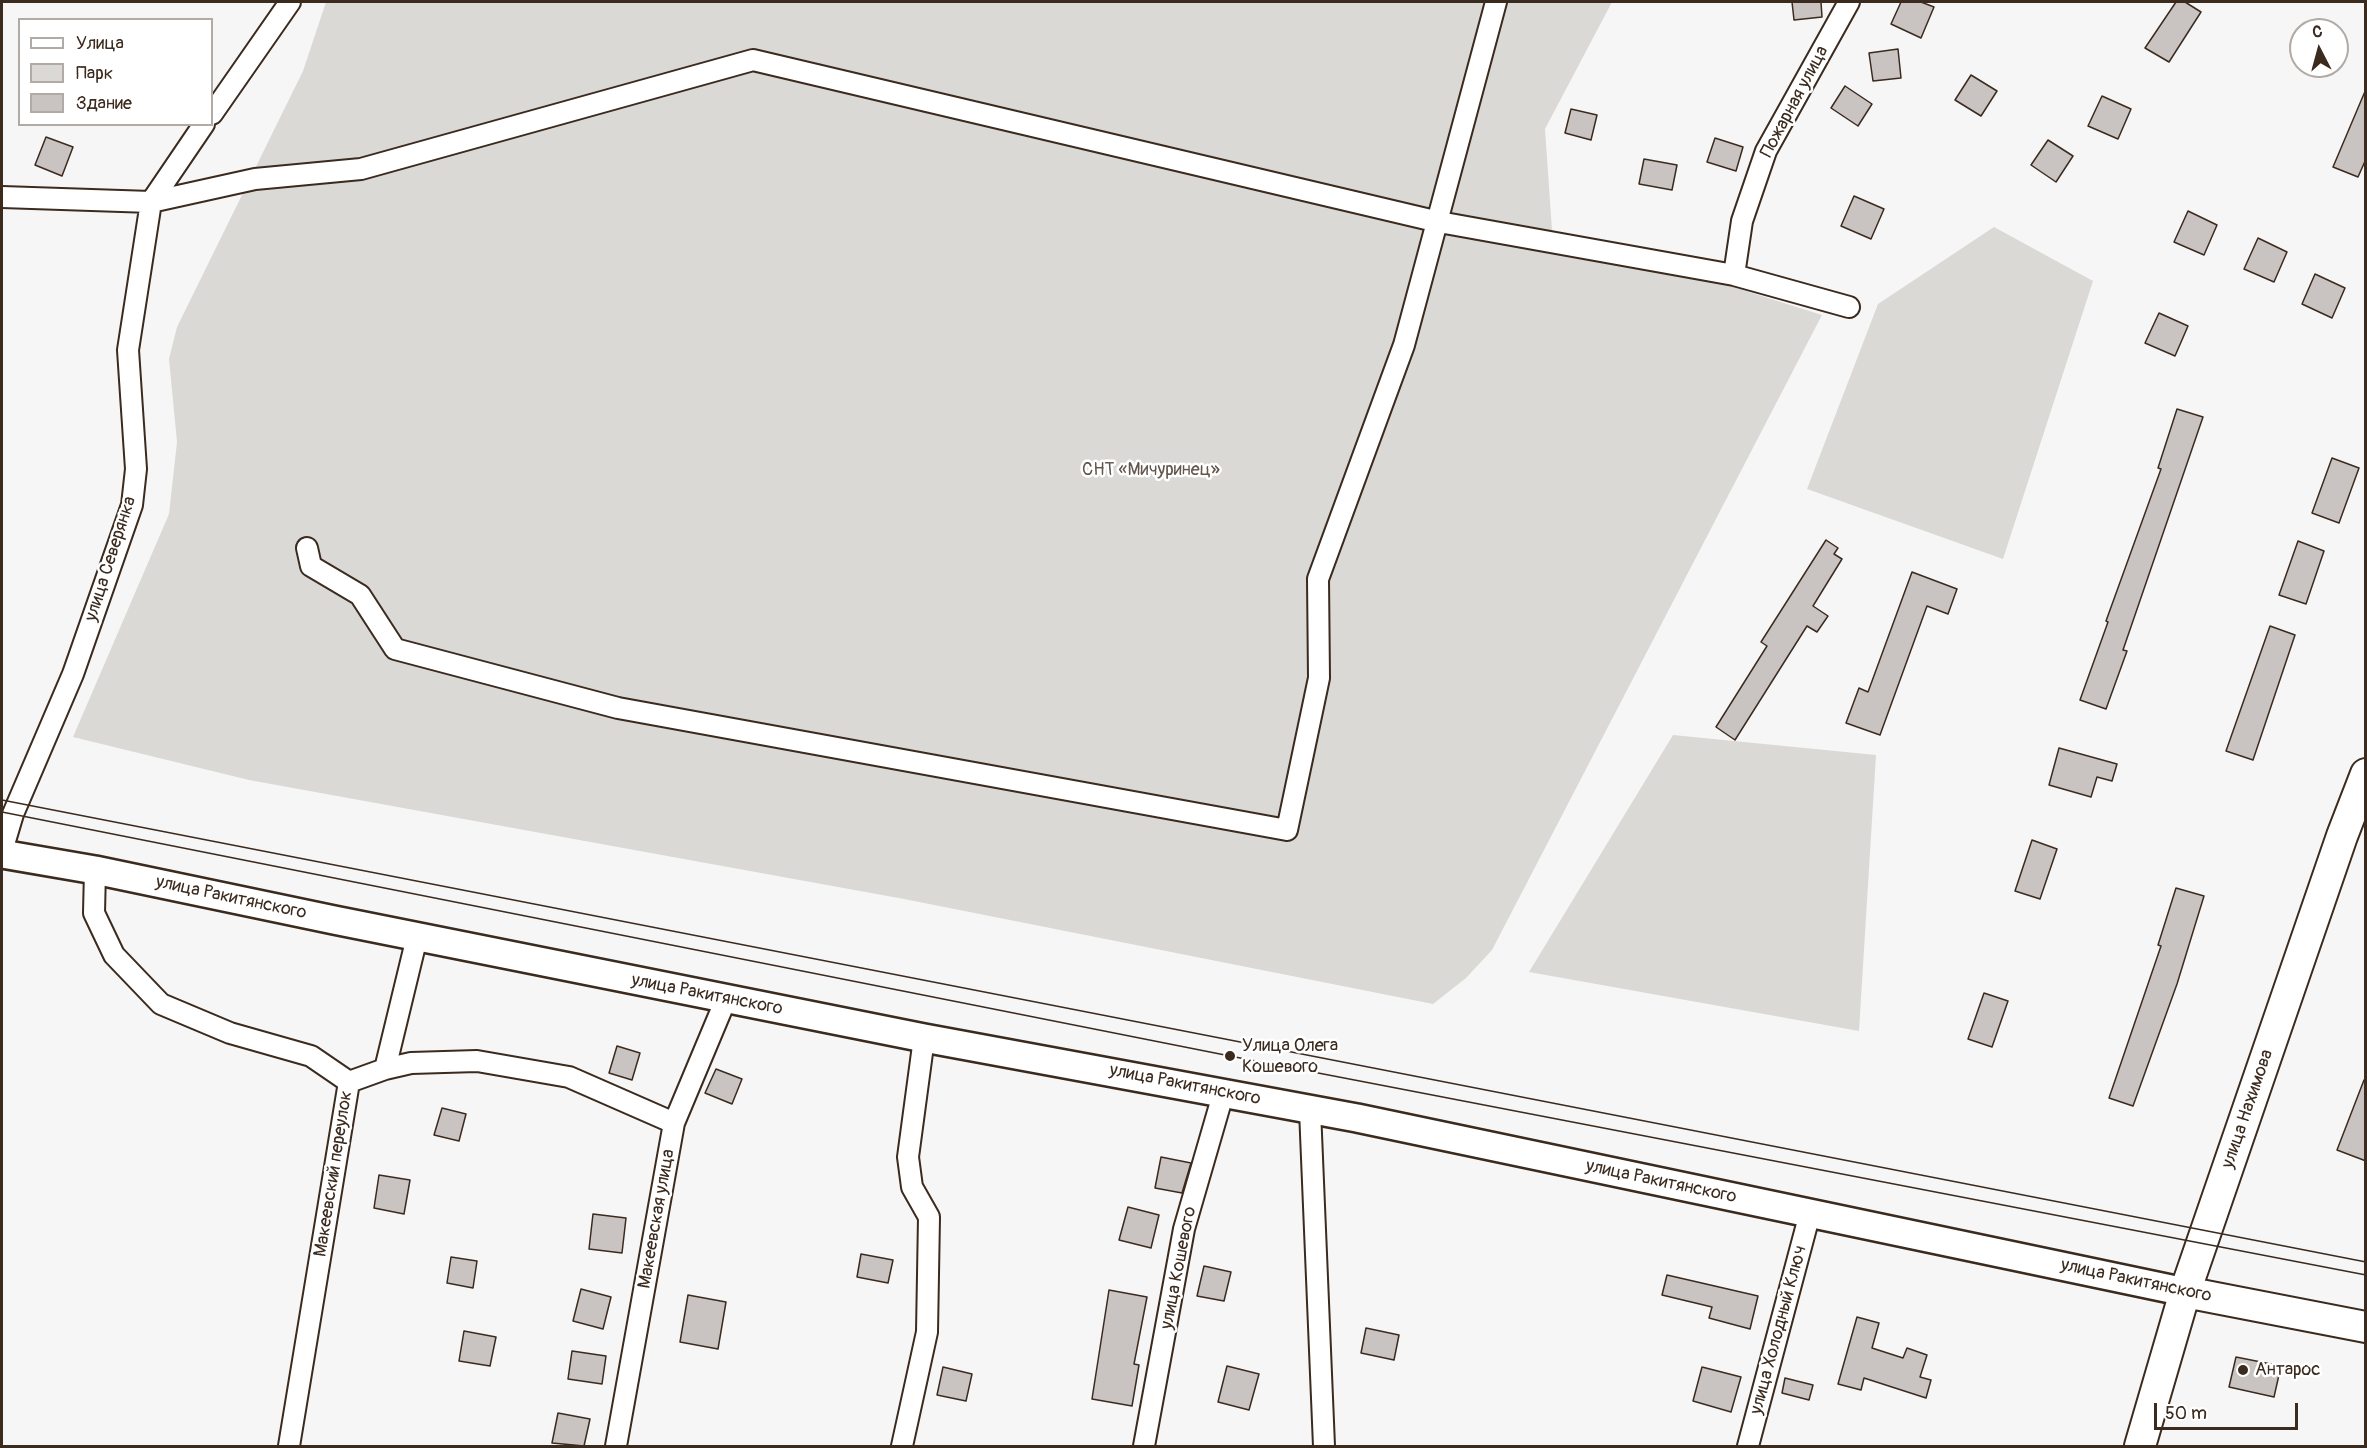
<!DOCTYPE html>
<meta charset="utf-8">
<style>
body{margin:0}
#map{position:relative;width:2367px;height:1448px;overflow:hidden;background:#f7f6f6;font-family:Pangolin,sans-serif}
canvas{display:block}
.frame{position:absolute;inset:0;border:3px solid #3b2a1e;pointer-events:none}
.legend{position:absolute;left:18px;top:18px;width:195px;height:108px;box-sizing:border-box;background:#fff;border:2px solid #b1aaa5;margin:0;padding:8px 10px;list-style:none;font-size:18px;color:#3b2a1e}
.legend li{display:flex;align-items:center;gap:12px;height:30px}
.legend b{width:30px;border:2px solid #b1aaa5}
.north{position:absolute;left:2289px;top:18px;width:60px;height:60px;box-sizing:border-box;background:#fff;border:2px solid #b1aaa5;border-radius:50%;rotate:354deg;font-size:16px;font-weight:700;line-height:24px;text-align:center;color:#3b2a1e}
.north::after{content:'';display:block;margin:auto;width:21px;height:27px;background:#3b2a1e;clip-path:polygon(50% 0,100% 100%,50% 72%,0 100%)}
.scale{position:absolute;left:2154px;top:1403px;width:144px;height:27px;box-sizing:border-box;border:3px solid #3b2a1e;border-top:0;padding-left:8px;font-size:18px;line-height:21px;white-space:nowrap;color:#3b2a1e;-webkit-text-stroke:4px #fff;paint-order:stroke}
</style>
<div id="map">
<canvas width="2367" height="1448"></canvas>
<div class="frame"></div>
<ul class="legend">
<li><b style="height:8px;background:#fff"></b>Улица</li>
<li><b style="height:16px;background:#dbd9d6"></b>Парк</li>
<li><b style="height:16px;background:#c9c3c1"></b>Здание</li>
</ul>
<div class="north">С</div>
<div class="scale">50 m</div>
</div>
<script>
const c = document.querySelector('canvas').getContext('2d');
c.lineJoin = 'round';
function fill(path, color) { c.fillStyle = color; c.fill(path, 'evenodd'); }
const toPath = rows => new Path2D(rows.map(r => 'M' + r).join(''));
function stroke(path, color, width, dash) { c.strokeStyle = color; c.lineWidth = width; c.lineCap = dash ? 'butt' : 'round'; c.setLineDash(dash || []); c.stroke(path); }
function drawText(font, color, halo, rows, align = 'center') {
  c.font = font + ' Pangolin,sans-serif'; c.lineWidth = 5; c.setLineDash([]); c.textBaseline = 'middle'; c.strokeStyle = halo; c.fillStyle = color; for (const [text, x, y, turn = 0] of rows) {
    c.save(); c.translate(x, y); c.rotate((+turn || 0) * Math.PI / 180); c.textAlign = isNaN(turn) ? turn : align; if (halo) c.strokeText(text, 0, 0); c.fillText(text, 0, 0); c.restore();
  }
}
fill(toPath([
 [326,2,1612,2,1545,129,1552,230,1822,315,1492,950,1466,978,1433,1004,904,899,249,780,73,737,169,514,177,442,169,359,177,327,303,71],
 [1994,227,2093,281,2003,559,1807,489,1878,304],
 [1673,735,1876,755,1859,1031,1529,972]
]), '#dbd9d6');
const building = toPath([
 [1792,2,1821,2,1822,17,1794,20,1792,2],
 [1901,2,1921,2,1934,7,1921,38,1891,24,1901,2],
 [2176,2,2185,2,2201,12,2169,62,2145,48,2176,2],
 [1898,49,1901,78,1873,81,1869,53,1898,49],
 [1971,75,1997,91,1981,116,1955,100,1971,75],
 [1845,86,1872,104,1858,126,1831,108,1845,86],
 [2366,89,2366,159,2358,177,2333,167,2366,89],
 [2102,96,2131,109,2118,139,2088,126,2102,96],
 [1571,109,1597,115,1591,140,1565,133,1571,109],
 [46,137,73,147,62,176,35,165,46,137],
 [1715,138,1743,147,1736,171,1707,162,1715,138],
 [2048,140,2073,156,2056,182,2031,165,2048,140],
 [1644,159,1677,165,1672,190,1639,184,1644,159],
 [1854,196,1884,209,1871,239,1841,226,1854,196],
 [2188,211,2217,225,2204,255,2174,242,2188,211],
 [2258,238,2287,252,2274,282,2244,269,2258,238],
 [2315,274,2345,288,2332,318,2302,304,2315,274],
 [2159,313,2188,326,2175,356,2145,343,2159,313],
 [2177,409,2203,417,2123,650,2127,651,2106,709,2080,700,2108,622,2106,621,2161,469,2158,468,2177,409],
 [2332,458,2359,468,2339,523,2312,513,2332,458],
 [1826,540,1838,548,1834,554,1842,559,1813,606,1828,616,1817,632,1807,626,1735,740,1716,727,1767,646,1761,642,1826,540],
 [2298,541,2324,551,2306,604,2279,595,2298,541],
 [1912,572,1957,589,1948,614,1927,606,1880,735,1846,723,1859,688,1868,692,1912,572],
 [2270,626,2295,635,2253,760,2226,751,2270,626],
 [2059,748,2117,764,2112,781,2097,777,2091,797,2049,785,2059,748],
 [2032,840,2057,849,2040,899,2015,891,2032,840],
 [2176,888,2204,896,2177,984,2133,1106,2109,1098,2161,946,2158,945,2176,888],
 [1984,993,2008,1001,1992,1047,1968,1039,1984,993],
 [617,1046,640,1053,632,1080,609,1073,617,1046],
 [716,1069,742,1079,732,1104,705,1093,716,1069],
 [2364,1080,2366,1080,2366,1161,2337,1150,2364,1080],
 [442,1108,466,1114,459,1141,434,1135,442,1108],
 [1161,1157,1191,1163,1182,1193,1155,1188,1161,1157],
 [379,1175,410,1180,404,1214,374,1208,379,1175],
 [1128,1207,1159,1215,1151,1248,1119,1240,1128,1207],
 [593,1214,626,1218,622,1253,589,1249,593,1214],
 [861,1254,893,1260,888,1283,857,1277,861,1254],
 [451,1257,477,1261,473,1288,447,1283,451,1257],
 [1204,1266,1231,1272,1224,1301,1197,1296,1204,1266],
 [1667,1275,1758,1296,1750,1329,1709,1318,1712,1307,1662,1295,1667,1275],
 [581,1289,611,1297,603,1329,573,1321,581,1289],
 [1109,1290,1147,1297,1134,1364,1139,1365,1132,1406,1092,1399,1109,1290],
 [688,1295,726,1302,718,1349,680,1342,688,1295],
 [1857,1317,1879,1323,1872,1348,1903,1358,1907,1348,1927,1355,1920,1377,1931,1380,1926,1398,1864,1378,1861,1390,1838,1384,1857,1317],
 [1366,1328,1399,1335,1394,1360,1361,1353,1366,1328],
 [464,1331,496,1337,490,1366,459,1361,464,1331],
 [572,1351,606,1356,602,1384,568,1379,572,1351],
 [2236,1357,2281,1366,2274,1397,2229,1387,2236,1357],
 [1227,1366,1259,1374,1249,1410,1218,1402,1227,1366],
 [943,1367,972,1374,966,1401,937,1395,943,1367],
 [1702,1367,1741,1377,1731,1412,1693,1401,1702,1367],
 [1785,1378,1813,1385,1809,1400,1782,1393,1785,1378],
 [558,1413,590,1419,584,1446,552,1443,558,1413]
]);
fill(building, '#c9c3c1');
stroke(building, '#3b2a1e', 1.5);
const street = toPath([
 [212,114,290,2],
 [2,197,151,202,255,179,361,169,753,60,1439,222,1734,275,1849,307],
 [1734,275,1742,221,1766,151,1849,2],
 [307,548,311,566,360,595,395,649,618,708,1287,830,1319,678,1318,579,1404,345,1496,2],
 [2,851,13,814,73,674,132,505,136,469,128,350,151,202,204,124],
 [95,870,94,913,114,955,161,1004,230,1033,311,1056,349,1082,289,1446],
 [385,1069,417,937],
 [349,1082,385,1069,411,1063,477,1061,569,1077,674,1123],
 [1310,1110,1324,1446],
 [616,1446,674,1123,726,999],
 [902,1446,927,1332,929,1217,912,1187,908,1157,924,1038],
 [1144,1446,1184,1229,1224,1091],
 [1748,1446,1810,1213]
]);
const secondary = toPath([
 [2,854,95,870,334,920,924,1038,1357,1118,2185,1292]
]);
const primary = toPath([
 [2185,1292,2366,1327],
 [2140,1446,2185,1292,2342,836,2366,774]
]);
stroke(street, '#3b2a1e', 24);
stroke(secondary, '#3b2a1e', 32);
stroke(primary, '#3b2a1e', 34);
stroke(street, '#fff', 20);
stroke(secondary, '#fff', 27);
stroke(primary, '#fff', 30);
stroke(toPath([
 [2,800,2366,1262],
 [2,812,1230,1056,2366,1275]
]), '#3b2a1e', 1.5);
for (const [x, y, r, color] of [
 [1230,1056,6,"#3b2a1e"],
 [2243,1370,6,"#3b2a1e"]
]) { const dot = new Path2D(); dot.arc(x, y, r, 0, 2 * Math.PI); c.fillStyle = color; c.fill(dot); stroke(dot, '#fff', 2); }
drawText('18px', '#3b2a1e', '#fff', [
 ["Пожарная улица",1795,102,-62],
 ["улица Северянка",111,559,-72],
 ["улица Ракитянского",231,898,12],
 ["улица Ракитянского",707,995,11],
 ["улица Ракитянского",1185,1085,11],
 ["улица Нахимова",2248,1109,-71],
 ["Макеевский переулок",334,1174,-81],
 ["улица Ракитянского",1661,1182,12],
 ["Макеевская улица",657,1219,-80],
 ["улица Кошевого",1179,1268,-79],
 ["улица Ракитянского",2136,1281,12],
 ["улица Холодный Ключ",1779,1330,-75]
]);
drawText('18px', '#63564c', '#fff', [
 ["СНТ «Мичуринец»",1151,470]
]);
drawText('18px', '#3b2a1e', '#fff', [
 ["Улица Олега",1242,1046],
 ["Кошевого",1242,1067],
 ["Антарос",2255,1370]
], 'left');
</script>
